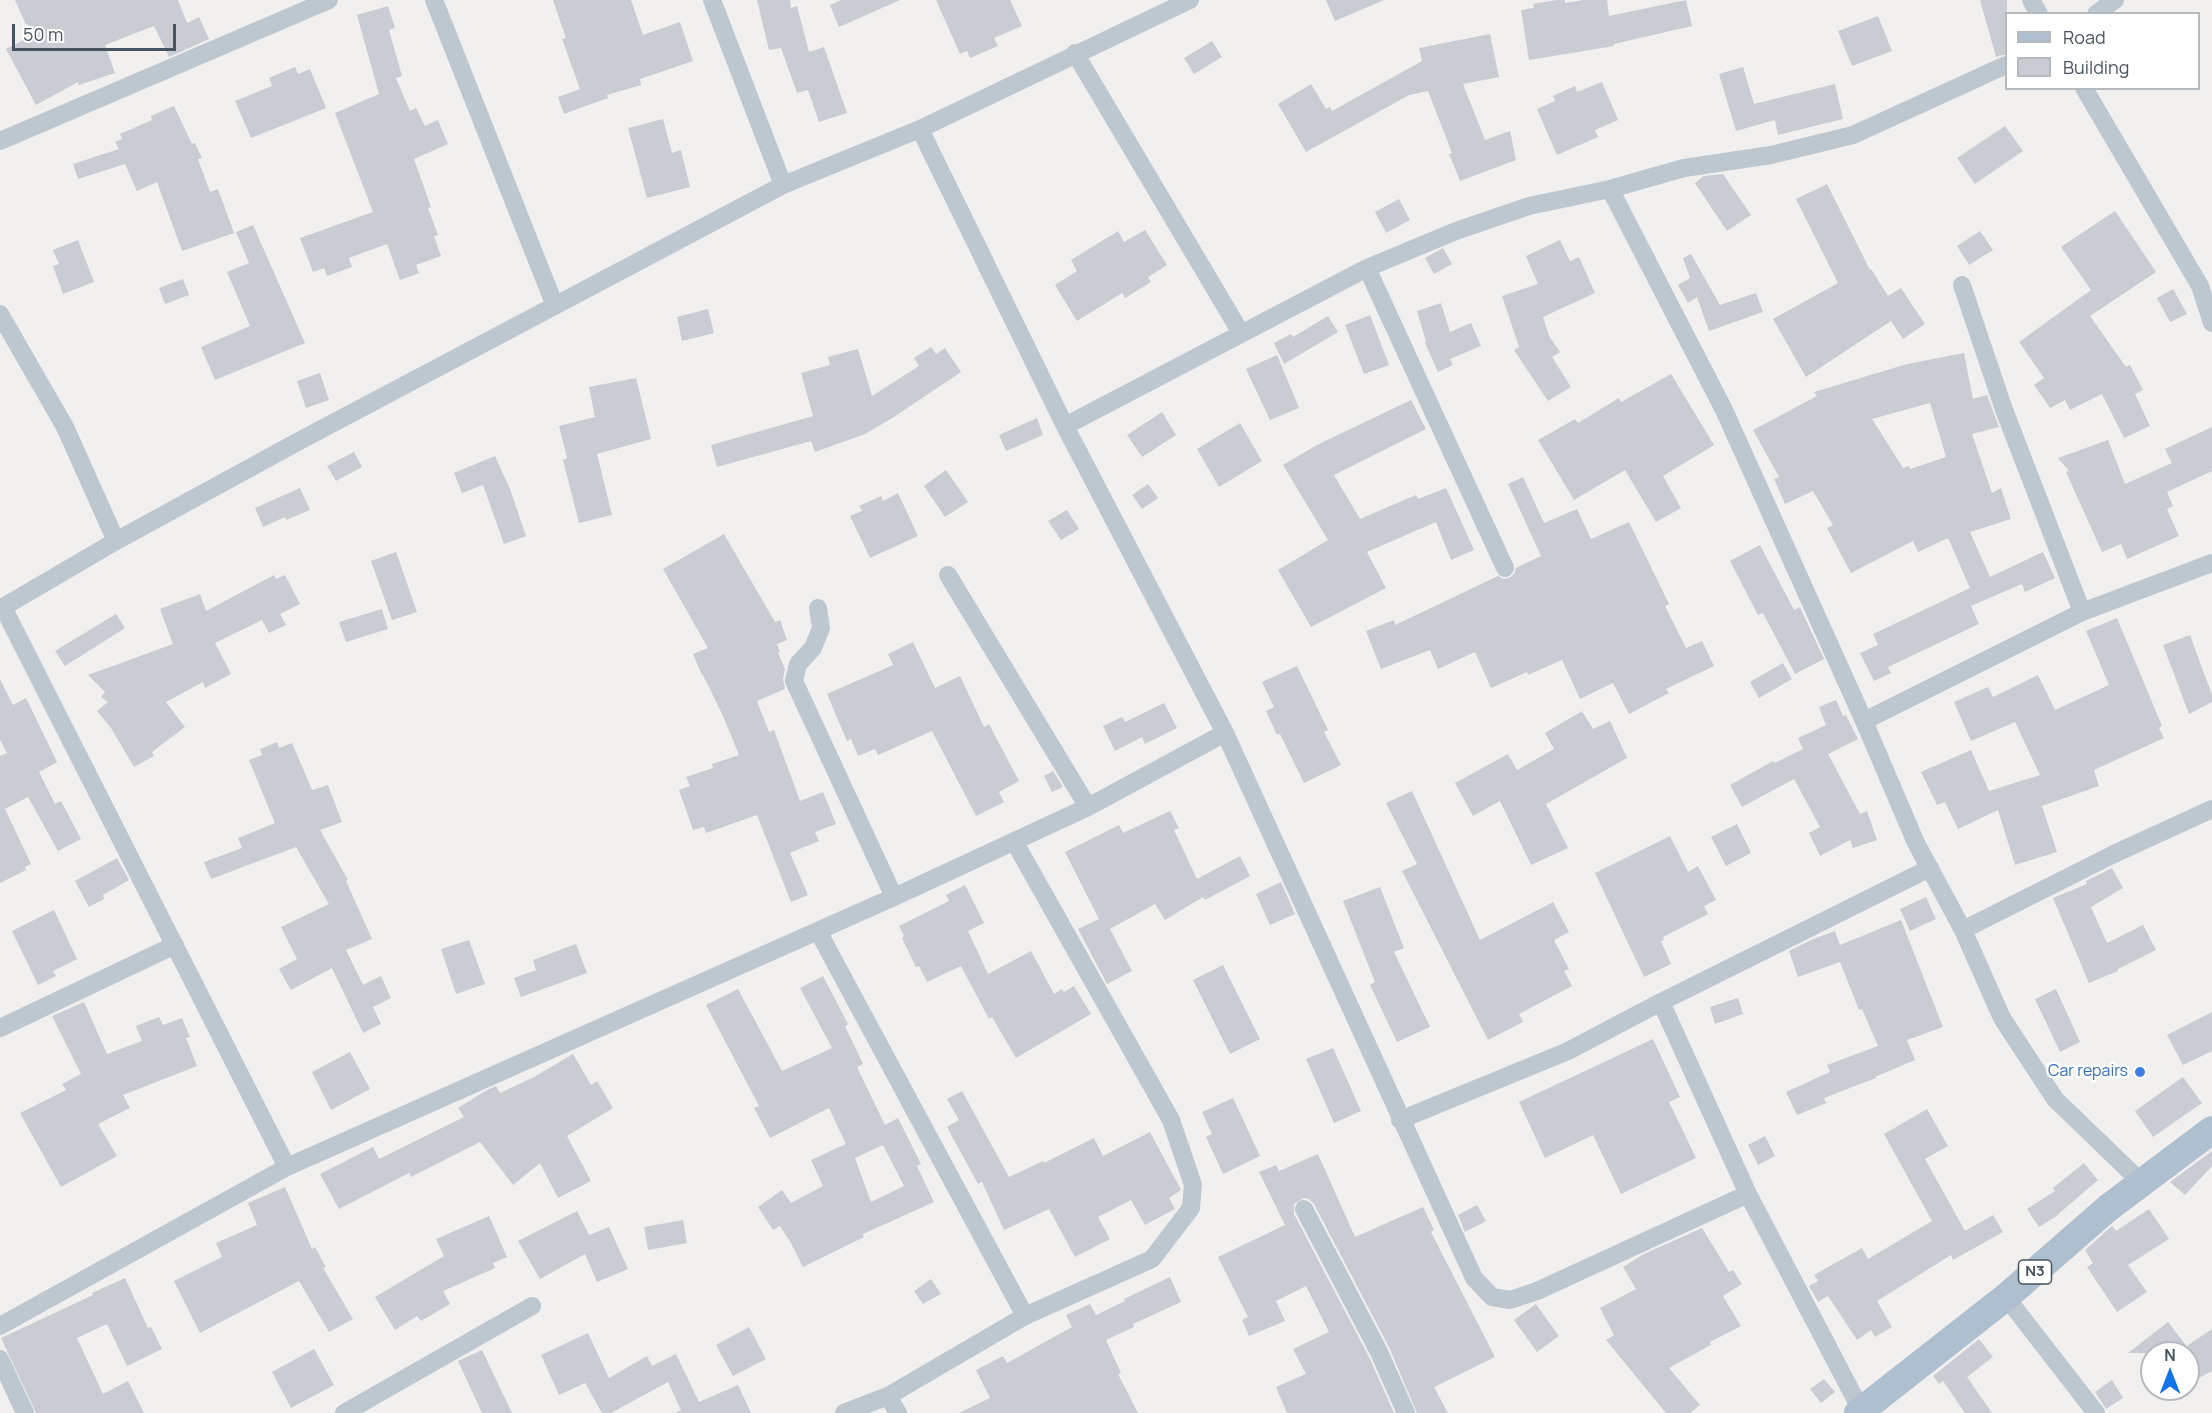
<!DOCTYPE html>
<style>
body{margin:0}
#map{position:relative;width:2212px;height:1413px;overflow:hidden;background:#f2efef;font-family:Manrope,sans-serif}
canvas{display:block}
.legend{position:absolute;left:2005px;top:12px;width:195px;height:78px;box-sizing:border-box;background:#fff;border:2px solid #b5babf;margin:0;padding:8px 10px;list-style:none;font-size:18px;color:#47535e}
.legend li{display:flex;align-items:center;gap:12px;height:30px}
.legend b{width:30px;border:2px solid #b5babf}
.north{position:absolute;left:2140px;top:1341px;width:60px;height:60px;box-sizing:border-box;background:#fff;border:2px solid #b5babf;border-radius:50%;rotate:0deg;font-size:16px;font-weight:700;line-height:24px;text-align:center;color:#47535e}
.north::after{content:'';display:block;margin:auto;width:21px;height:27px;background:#1373e8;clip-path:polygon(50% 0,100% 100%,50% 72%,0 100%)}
.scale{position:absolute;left:12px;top:24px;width:164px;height:27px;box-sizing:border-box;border:3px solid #47535e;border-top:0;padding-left:8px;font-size:18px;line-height:21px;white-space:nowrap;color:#47535e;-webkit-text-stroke:4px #fff;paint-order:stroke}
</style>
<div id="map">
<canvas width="2212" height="1413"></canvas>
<ul class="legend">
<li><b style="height:8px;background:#aebfcf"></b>Road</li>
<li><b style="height:16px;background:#c9ccd2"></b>Building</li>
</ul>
<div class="north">N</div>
<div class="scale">50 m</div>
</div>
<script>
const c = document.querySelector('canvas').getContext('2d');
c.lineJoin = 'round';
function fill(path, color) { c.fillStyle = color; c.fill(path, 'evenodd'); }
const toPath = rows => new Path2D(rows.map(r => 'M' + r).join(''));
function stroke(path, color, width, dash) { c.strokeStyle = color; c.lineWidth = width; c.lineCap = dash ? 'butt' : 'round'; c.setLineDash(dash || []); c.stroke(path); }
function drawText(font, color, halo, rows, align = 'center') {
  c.font = font + ' Manrope,sans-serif'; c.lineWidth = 5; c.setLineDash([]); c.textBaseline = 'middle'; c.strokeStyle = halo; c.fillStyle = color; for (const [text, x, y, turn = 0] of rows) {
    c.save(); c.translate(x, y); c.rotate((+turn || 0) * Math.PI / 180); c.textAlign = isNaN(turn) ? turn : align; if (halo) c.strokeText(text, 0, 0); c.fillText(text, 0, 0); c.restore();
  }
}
fill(toPath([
 [15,0,178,0,187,23,199,17,209,39,169,57,154,26,105,45,115,73,79,85,78,82,36,105,6,49,31,36],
 [553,0,631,0,643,35,680,22,693,61,640,79,641,85,607,95,608,98,564,114,558,97,580,89,562,39,566,38],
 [757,0,790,0,791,8,797,6,809,52,824,47,847,113,819,122,808,90,797,93,781,48,769,50],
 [841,0,900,0,839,27,830,5],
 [936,0,1010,0,1022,26,994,38,998,46,970,58,967,51,960,54],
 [1326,0,1384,0,1335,21],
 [1557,0,1565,0,1565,3,1583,0,1607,0,1609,16,1686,0,1692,26,1614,44,1614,46,1529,60,1521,10,1534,8,1533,4],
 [1980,0,2007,0,2007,54,1996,57],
 [388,6,395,28,389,30,402,76,396,78,410,111,416,108,425,126,438,120,448,144,414,159,431,207,428,208,438,235,434,236,441,256,416,265,419,273,400,280,387,244,349,258,352,267,327,276,324,268,313,272,300,238,373,212,335,113,379,94,357,15],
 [1878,16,1892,51,1852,66,1838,31],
 [1490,34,1499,77,1463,84,1485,140,1510,131,1516,160,1460,181,1449,154,1452,153,1428,91,1409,95,1306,152,1278,104,1311,84,1326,109,1330,107,1332,111,1422,61,1419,48],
 [1212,41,1222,57,1194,74,1184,58],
 [295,67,298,74,310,69,326,108,251,138,235,101,272,86,269,78],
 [1743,67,1754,104,1835,84,1843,119,1778,135,1775,120,1736,131,1719,74],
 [1602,82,1618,120,1595,130,1598,137,1557,155,1537,109,1555,101,1553,96,1575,86,1577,92],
 [174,106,192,144,195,143,202,158,198,159,210,192,218,189,234,233,182,251,157,182,137,191,125,164,78,179,73,164,119,149,115,142,122,139,120,134,152,120,151,116],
 [663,119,672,153,681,150,690,187,647,198,628,128],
 [2005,126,2023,151,1975,184,1957,158],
 [1723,174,1751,215,1727,231,1695,183,1704,176],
 [1827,184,1870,270,1871,269,1888,296,1901,288,1925,324,1903,339,1891,321,1806,377,1773,319,1838,283,1796,199],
 [1399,199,1410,220,1386,233,1375,212],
 [2115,211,2156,272,2090,316,2126,367,2130,365,2143,390,2135,394,2150,426,2124,438,2102,394,2070,410,2065,400,2050,408,2034,385,2044,378,2019,342,2091,290,2061,247],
 [253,225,305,343,215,380,201,347,250,326,227,272,249,263,236,232],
 [1145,230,1167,265,1148,277,1151,282,1125,298,1122,293,1077,321,1055,285,1077,271,1071,260,1118,231,1124,242],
 [1980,231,1993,250,1969,265,1957,246],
 [78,240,94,282,63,294,53,266,59,264,53,250],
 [1560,240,1570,261,1579,257,1595,293,1543,317,1549,336,1560,352,1552,357,1571,387,1548,401,1514,350,1519,347,1502,296,1538,284,1526,256],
 [1443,248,1452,264,1434,274,1425,258],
 [1691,254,1720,305,1756,293,1763,312,1709,331,1697,297,1688,303,1678,285,1690,278,1683,258],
 [183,279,189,295,165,304,159,288],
 [2173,289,2187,314,2170,322,2157,298],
 [1441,303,1450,332,1471,323,1481,346,1450,359,1453,365,1438,372,1425,343,1426,342,1417,311],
 [708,309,714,333,682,341,677,317],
 [1370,315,1389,365,1364,374,1345,325],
 [1328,316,1338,332,1284,364,1274,343,1291,334,1293,337],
 [931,347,936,354,945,348,961,372,894,417,865,434,815,452,811,441,717,467,711,445,813,416,801,373,830,365,828,357,858,349,872,396,919,366,914,358],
 [1964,353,1973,399,1987,395,1999,427,1972,434,1992,493,2001,488,2011,519,1970,532,1990,577,2043,552,2055,578,2025,592,2022,584,1971,606,1979,624,1888,667,1891,673,1874,681,1860,653,1878,645,1873,634,1970,588,1948,538,1918,552,1913,541,1851,573,1827,528,1833,525,1813,491,1785,504,1774,479,1779,477,1753,430,1817,396,1814,392,1907,364],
 [1930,403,1946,457,1910,469,1909,466,1903,468,1872,419],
 [1277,355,1299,408,1270,420,1246,369],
 [320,373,329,400,306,408,297,381],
 [1671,374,1714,445,1663,476,1681,508,1656,522,1625,470,1574,500,1538,440,1575,419,1578,423,1619,398,1621,402],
 [636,378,651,439,597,454,612,515,579,523,563,460,567,458,559,426,595,417,589,387],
 [1411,400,1426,429,1334,475,1360,519,1416,495,1418,499,1446,488,1474,550,1451,560,1436,522,1367,552,1386,588,1311,627,1278,570,1328,540,1283,465,1317,445],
 [1162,412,1176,435,1142,457,1127,435],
 [1037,418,1043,435,1006,451,999,435],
 [1240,423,1262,461,1219,487,1197,449],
 [2212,427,2212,471,2167,492,2173,506,2167,509,2179,536,2127,559,2121,544,2102,552,2066,472,2069,471,2058,458,2108,440,2125,484,2172,463,2165,449],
 [354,452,362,467,336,481,327,466],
 [495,456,510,489,526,536,504,544,483,485,462,493,454,473],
 [946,470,968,502,945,517,924,486],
 [1523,477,1544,523,1577,509,1591,539,1629,522,1669,604,1665,606,1686,648,1702,641,1714,666,1666,689,1669,693,1629,714,1613,683,1580,699,1562,660,1528,675,1527,672,1491,688,1475,652,1438,669,1430,650,1381,669,1366,631,1394,620,1395,625,1498,576,1503,579,1509,578,1514,574,1516,568,1541,556,1508,484],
 [1148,484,1158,498,1142,509,1132,495],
 [300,488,310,510,286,520,285,517,263,527,255,508],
 [898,493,918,536,870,558,850,516,862,511,859,506,881,496,883,501],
 [1067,510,1079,529,1061,540,1048,521],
 [724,534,775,622,780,620,787,640,777,644,780,652,778,653,785,669,783,679,785,689,757,701,769,732,774,730,800,801,823,792,836,824,815,832,819,841,790,853,808,895,791,902,757,815,706,833,704,827,693,830,679,790,690,786,686,777,713,768,712,764,739,755,723,716,703,675,702,675,693,654,708,648,663,569],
 [1760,545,1794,610,1800,607,1824,659,1795,674,1763,613,1758,615,1730,561],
 [396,552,417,612,392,620,371,561],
 [274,575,276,579,285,575,300,604,280,614,286,625,269,633,262,620,215,643,231,674,205,688,203,682,166,702,185,727,152,752,154,756,134,767,111,728,97,711,108,702,101,697,105,692,88,675,173,644,160,609,200,594,206,611],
 [382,609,388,629,346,642,339,622],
 [116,614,125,628,65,666,55,651],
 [2117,618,2162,726,2159,728,2164,738,2094,770,2099,786,2042,806,2057,852,2015,865,1998,810,1958,829,1945,802,1937,805,1921,772,1971,750,1989,791,2040,775,2015,722,1971,741,1954,702,1988,687,1993,697,2038,675,2055,710,2109,685,2086,631],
 [2190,635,2212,695,2212,702,2189,714,2163,645],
 [913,642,935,688,960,676,984,727,989,724,1019,781,999,792,1004,802,976,816,932,731,878,755,875,749,858,756,851,739,847,741,827,694,893,665,888,654],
 [1783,663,1792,679,1759,698,1750,682],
 [1297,666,1328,730,1324,732,1341,765,1304,783,1280,734,1277,735,1266,711,1274,707,1262,682],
 [0,679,13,705,26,698,57,762,39,772,55,804,61,801,81,839,58,851,28,797,5,809,31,864,25,867,26,870,0,883,0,756,7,753,0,740],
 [1836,700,1843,716,1846,715,1858,739,1828,754,1860,814,1867,811,1877,840,1853,848,1850,840,1820,856,1809,833,1820,827,1794,779,1742,807,1730,785,1773,761,1775,763,1803,749,1798,738,1826,725,1819,707],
 [1164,703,1177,728,1145,744,1142,737,1115,751,1103,726,1122,717,1125,722],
 [1582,711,1593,729,1610,721,1627,758,1546,804,1568,848,1531,865,1500,801,1473,816,1455,783,1508,754,1517,770,1554,749,1545,733],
 [277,742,279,748,292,743,312,790,328,785,342,822,320,830,348,880,346,881,372,939,346,950,363,985,381,976,391,998,373,1007,381,1024,363,1033,332,968,291,990,279,969,297,959,281,927,329,904,296,847,211,879,204,862,242,848,238,838,275,823,249,760,262,755,260,749],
 [1053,771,1063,787,1052,792,1044,776],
 [1412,791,1480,940,1553,902,1569,932,1554,940,1569,969,1564,971,1572,986,1519,1014,1523,1022,1488,1040,1402,871,1417,864,1386,803],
 [1170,811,1179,828,1174,830,1197,879,1240,856,1250,876,1205,900,1203,897,1165,920,1155,904,1110,929,1132,971,1107,984,1078,929,1099,919,1065,852,1119,825,1123,833],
 [1737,824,1751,853,1726,866,1711,837],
 [1670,836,1688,872,1698,866,1716,900,1704,906,1708,914,1663,937,1664,940,1661,941,1671,964,1644,977,1595,873],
 [117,858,129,880,103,895,104,899,89,907,75,881],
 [2112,868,2123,888,2091,907,2107,943,2143,925,2156,950,2118,969,2118,971,2089,983,2053,898,2087,884,2086,881],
 [1281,882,1295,914,1270,925,1256,894],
 [965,885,984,923,968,931,988,974,1031,951,1054,994,1062,989,1064,992,1074,986,1091,1014,1016,1058,992,1017,989,1019,961,966,927,982,919,966,916,967,902,938,904,936,899,926,949,901,946,895],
 [1380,887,1404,948,1394,952,1430,1027,1397,1042,1370,985,1375,982,1343,901],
 [1926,897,1936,919,1910,931,1900,909],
 [54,910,77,959,53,971,56,976,38,985,12,931],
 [1901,920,1943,1027,1907,1040,1915,1060,1875,1077,1876,1078,1824,1098,1826,1103,1797,1115,1786,1092,1830,1072,1827,1065,1878,1046,1862,1009,1859,1010,1840,962,1798,977,1789,951,1813,939,1835,931,1840,945],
 [469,940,485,984,456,994,441,949],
 [576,944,587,973,521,997,514,978,536,970,533,960],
 [1223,965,1260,1039,1230,1054,1193,980],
 [823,976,848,1024,845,1026,863,1064,857,1067,885,1125,898,1118,921,1164,917,1166,934,1202,863,1234,864,1237,803,1267,791,1243,780,1226,773,1230,758,1207,782,1190,791,1203,823,1186,811,1160,846,1144,829,1108,770,1138,754,1108,759,1106,706,1005,738,989,782,1071,832,1048,800,988],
 [883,1145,904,1186,871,1202,855,1158],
 [2056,989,2080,1042,2060,1052,2035,999],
 [1738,998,1743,1014,1715,1024,1710,1007],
 [84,1002,107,1054,142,1041,136,1026,159,1017,163,1025,182,1018,190,1037,186,1038,197,1066,123,1095,130,1108,98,1124,117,1156,61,1187,20,1113,66,1090,62,1084,81,1074,52,1016],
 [2212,1012,2212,1051,2183,1065,2167,1035],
 [1653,1039,1680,1097,1669,1102,1696,1158,1621,1194,1593,1135,1545,1158,1519,1102],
 [1333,1048,1361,1111,1334,1123,1306,1059],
 [350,1052,370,1089,331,1110,312,1072],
 [573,1054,591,1085,597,1081,613,1108,567,1136,591,1181,558,1198,540,1163,513,1185,480,1142,411,1177,409,1173,339,1209,320,1174,373,1147,379,1159,464,1117,458,1108,487,1090,496,1086,500,1093,534,1077],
 [2183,1077,2202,1103,2153,1137,2135,1111],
 [962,1091,1009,1177,1043,1161,1044,1163,1094,1138,1103,1156,1150,1132,1181,1190,1169,1198,1175,1209,1145,1225,1131,1200,1098,1217,1110,1239,1075,1257,1049,1209,1004,1230,982,1182,978,1184,947,1127,959,1120,947,1099],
 [1233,1098,1260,1156,1223,1174,1206,1137,1212,1134,1202,1112],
 [1927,1109,1948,1146,1925,1159,1965,1231,1993,1215,2003,1232,1953,1260,1951,1255,1877,1301,1892,1327,1875,1337,1871,1330,1857,1340,1828,1296,1818,1302,1809,1286,1818,1281,1814,1275,1862,1248,1868,1259,1932,1221,1884,1134],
 [1765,1136,1775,1156,1758,1165,1748,1145],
 [2212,1151,2212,1166,2185,1195,2170,1182],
 [1318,1154,1355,1237,1423,1207,1434,1230,1431,1232,1495,1357,1434,1387,1448,1413,1417,1413,1389,1347,1314,1204,1309,1199,1304,1198,1294,1204,1294,1214,1369,1357,1394,1413,1287,1413,1276,1387,1306,1374,1293,1349,1329,1332,1306,1286,1276,1301,1285,1321,1249,1336,1242,1320,1248,1317,1218,1257,1285,1225,1259,1172,1276,1165,1279,1171],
 [2084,1163,2098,1180,2055,1217,2039,1227,2027,1209,2055,1191,2053,1188],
 [285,1187,312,1249,315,1247,326,1267,323,1268,353,1319,329,1332,299,1281,200,1333,174,1281,222,1257,216,1243,257,1225,248,1203],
 [1477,1205,1486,1221,1465,1232,1458,1215],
 [2149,1209,2169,1239,2128,1265,2147,1292,2117,1312,2087,1267,2093,1263,2085,1250,2112,1226,2116,1231],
 [577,1211,589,1235,609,1227,628,1269,597,1282,585,1254,540,1279,518,1241],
 [489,1216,507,1257,493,1263,495,1268,443,1291,450,1304,421,1321,417,1316,395,1330,375,1297,444,1256,436,1239],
 [683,1220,687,1243,648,1250,644,1227],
 [1702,1228,1729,1272,1733,1270,1742,1284,1723,1296,1741,1326,1710,1342,1711,1345,1669,1368,1700,1405,1690,1413,1666,1413,1606,1340,1614,1335,1600,1308,1636,1289,1623,1267,1644,1254],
 [1170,1277,1181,1302,1133,1324,1134,1327,1106,1340,1121,1373,1118,1374,1138,1413,959,1413,990,1398,976,1370,1003,1356,1007,1363,1072,1327,1066,1315,1090,1304,1096,1315,1125,1301,1124,1299],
 [125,1278,148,1328,151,1327,162,1349,127,1366,107,1324,77,1338,103,1394,128,1381,144,1413,36,1413,1,1338,93,1295,92,1293],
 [931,1279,941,1294,923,1304,914,1291],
 [1536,1304,1559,1336,1537,1352,1514,1320],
 [2168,1322,2188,1348,2188,1345,2212,1329,2212,1371,2188,1384,2188,1353,2128,1353],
 [749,1327,766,1359,733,1376,716,1345],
 [588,1333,609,1378,647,1356,652,1366,676,1354,699,1402,738,1385,751,1413,675,1413,681,1410,668,1382,611,1413,602,1413,585,1383,559,1395,541,1355],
 [1979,1339,1993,1357,1967,1377,1992,1413,1965,1413,1943,1381,1939,1384,1933,1376],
 [314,1349,334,1385,291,1408,272,1372],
 [482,1350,512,1413,482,1413,458,1361],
 [1824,1379,1835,1392,1821,1403,1810,1389],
 [2112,1380,2123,1398,2106,1409,2095,1392]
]), '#c9ccd2');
stroke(toPath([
 [434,0,555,306],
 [712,0,783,185],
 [2031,0,2039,14],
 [2096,14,2115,0],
 [1075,53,1241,333],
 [2084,88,2200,286,2212,323],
 [920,129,1065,426,1225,733,1474,1278,1492,1297,1510,1300,1537,1291,1748,1194],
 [0,141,329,0],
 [1610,189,1724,410,1864,721,1916,843,1963,930,2002,1018,2055,1099,2142,1183],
 [1367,268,1505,568],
 [1962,285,2003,407,2082,612],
 [0,314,65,427,116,541],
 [1065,426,1367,268,1456,231,1529,206,1610,189,1684,168,1771,155,1853,135,2006,65],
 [948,575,1088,807],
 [3,607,287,1167],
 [818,608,821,628,813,648,798,664,794,681,894,897],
 [0,609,116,541,301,440,783,185,920,129,1190,0],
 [1864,721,2082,612,2212,563],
 [1963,930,2114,854,2212,809],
 [818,931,1025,1316],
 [1661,1002,1748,1194,1861,1410],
 [0,1028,175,945],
 [1400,1120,1568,1051,1661,1002,1930,868],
 [1304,1209,1379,1352,1406,1413],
 [2006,1297,2096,1413],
 [0,1326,287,1167,894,897,1088,807,1225,733],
 [0,1359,25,1413],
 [888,1396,898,1413],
 [344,1413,532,1306],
 [844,1413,888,1396,1025,1316,1152,1259,1191,1208,1193,1185,1171,1120,1014,841]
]), '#bdc7cf', 18);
stroke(toPath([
 [1858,1413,2006,1297,2108,1208,2212,1130]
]), '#aebfcf', 28);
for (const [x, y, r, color] of [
 [2140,1072,6,"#3f7fe0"]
]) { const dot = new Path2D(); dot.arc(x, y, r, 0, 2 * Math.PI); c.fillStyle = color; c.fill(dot); stroke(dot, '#fff', 2); }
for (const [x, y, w] of [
 [2035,1272,33]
]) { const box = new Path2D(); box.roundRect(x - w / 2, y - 12, w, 24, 4.5); c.fillStyle = '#fff'; c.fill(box); stroke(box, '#47535e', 1.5); }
drawText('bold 15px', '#47535e', null, [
 ["N3",2035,1272]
]);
drawText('16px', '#366cbe', '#fff', [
 ["Car repairs",2128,1072]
], 'right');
</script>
